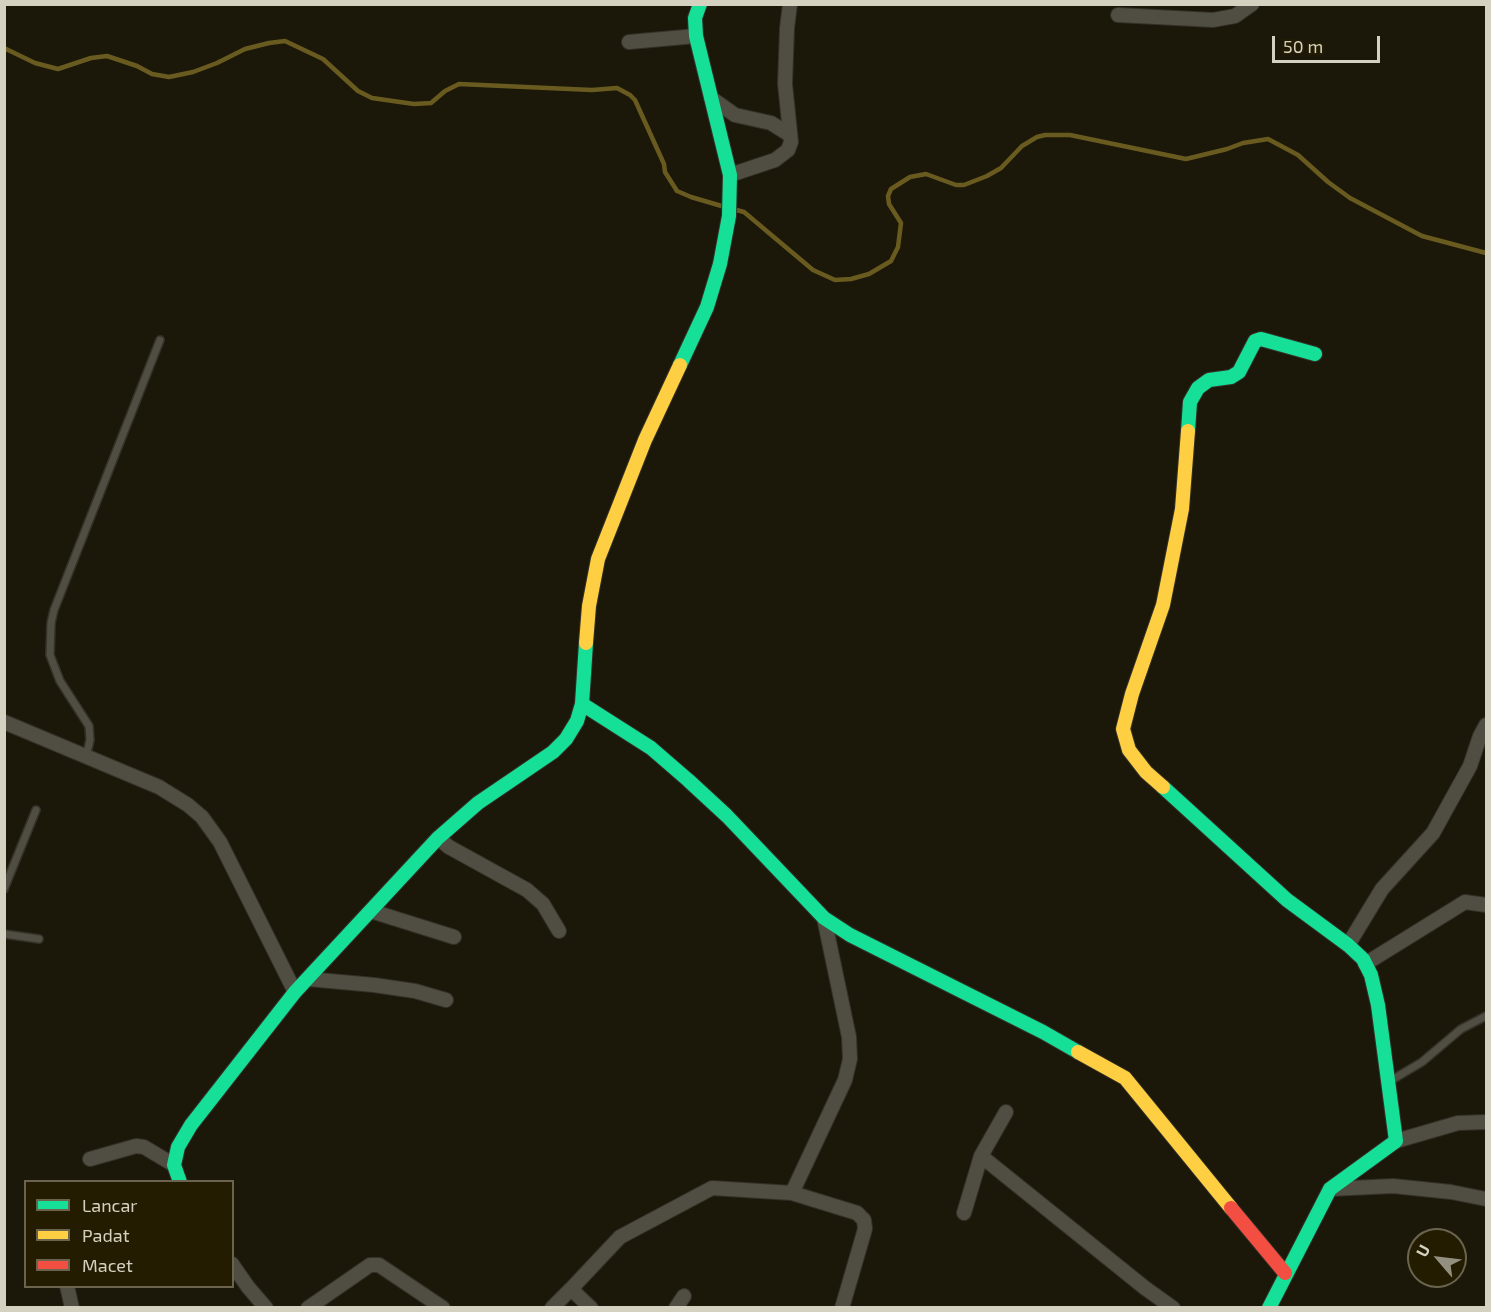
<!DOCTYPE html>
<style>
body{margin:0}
#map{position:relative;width:1491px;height:1312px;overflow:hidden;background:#1b1809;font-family:"Exo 2",sans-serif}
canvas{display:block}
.frame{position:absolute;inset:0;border:6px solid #d5d1c1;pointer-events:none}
.legend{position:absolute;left:24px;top:1180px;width:210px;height:108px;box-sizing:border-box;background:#231c01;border:2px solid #6a644e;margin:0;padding:8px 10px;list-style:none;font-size:18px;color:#d5d1c1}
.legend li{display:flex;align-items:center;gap:12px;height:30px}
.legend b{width:30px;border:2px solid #6a644e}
.north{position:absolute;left:1407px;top:1228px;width:60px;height:60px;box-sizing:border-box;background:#231c01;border:2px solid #6a644e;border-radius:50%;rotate:298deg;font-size:16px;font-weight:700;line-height:24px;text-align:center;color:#d5d1c1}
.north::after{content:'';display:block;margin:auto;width:21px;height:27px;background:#949081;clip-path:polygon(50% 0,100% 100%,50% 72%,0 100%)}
.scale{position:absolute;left:1272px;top:36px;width:108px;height:27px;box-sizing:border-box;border:3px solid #d5d1c1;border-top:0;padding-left:8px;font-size:18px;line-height:21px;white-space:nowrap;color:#d5d1c1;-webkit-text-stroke:4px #231c01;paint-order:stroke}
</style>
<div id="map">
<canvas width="1491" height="1312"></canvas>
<div class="frame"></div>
<ul class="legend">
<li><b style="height:8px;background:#16e098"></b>Lancar</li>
<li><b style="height:8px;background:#ffcf43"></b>Padat</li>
<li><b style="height:8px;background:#f24e42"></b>Macet</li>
</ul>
<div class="north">U</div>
<div class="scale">50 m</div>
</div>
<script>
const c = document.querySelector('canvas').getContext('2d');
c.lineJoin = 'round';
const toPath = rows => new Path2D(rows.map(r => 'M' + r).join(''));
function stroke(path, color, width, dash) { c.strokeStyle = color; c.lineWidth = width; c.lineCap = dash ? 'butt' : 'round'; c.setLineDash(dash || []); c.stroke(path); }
stroke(toPath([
 [4,48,35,63,58,69,91,58,107,56,137,66,152,74,169,77,193,72,217,63,245,49,269,43,285,41,323,59,358,91,372,98,414,104,431,103,445,91,459,84,592,90,617,88,630,95,635,100,664,164,665,172,677,191,691,197,725,207],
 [733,209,744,212,813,270,835,280,851,279,869,274,891,261,898,247,901,223,889,204,888,196,891,189,910,177,926,174,956,185,964,185,987,176,1001,168,1022,146,1037,137,1045,135,1070,135,1186,159,1227,149,1243,143,1268,139,1298,155,1328,182,1350,198,1422,236,1486,253]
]), '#695b1f', 4.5);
const lane = toPath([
 [86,757,90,740,89,726,60,681,50,655,51,623,54,610,160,340],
 [4,889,36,810],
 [4,934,39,939],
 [1390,1081,1422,1062,1461,1029,1486,1016]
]);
const street = toPath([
 [1118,15,1213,20,1235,16,1252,4],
 [629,42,696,36],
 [711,98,735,115,771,123,790,135],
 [730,175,775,160,788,150,791,142,785,84,787,28,790,4],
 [4,722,159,787,188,805,202,817,220,842,295,992],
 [438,838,449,847,527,890,543,904,559,931],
 [371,911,454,937],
 [1348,945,1382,889,1433,833,1470,766,1480,736,1486,725],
 [1365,964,1465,902,1486,905],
 [308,979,374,985,415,991,446,1000],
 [1396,1141,1458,1123,1486,1122],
 [981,1156,1145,1288,1173,1308],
 [90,1159,136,1146,144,1147,174,1165],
 [1330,1189,1393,1186,1451,1192,1486,1199],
 [792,1193,845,1080,850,1059,849,1037,824,918],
 [964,1213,981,1156,1006,1112],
 [232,1264,248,1287,266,1308],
 [67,1286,72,1308],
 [571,1289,620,1237,712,1188,792,1193,857,1213,864,1220,865,1229,842,1308],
 [308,1308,370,1265,379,1265,443,1308],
 [552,1308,571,1289,591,1308],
 [676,1308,684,1296]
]);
const fast = toPath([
 [680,365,707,307,720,264,729,216,730,175,696,36,695,18,700,4],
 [1188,431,1190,402,1198,388,1209,380,1231,377,1239,372,1255,341,1261,339,1315,354],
 [582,704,651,748,688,780,727,816,824,918,850,935,1043,1032,1078,1052],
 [1163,787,1287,900,1348,945,1363,959,1371,975,1378,1005,1396,1141,1330,1189,1269,1308],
 [180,1182,174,1165,178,1147,191,1125,295,992,438,838,478,803,553,752,566,739,577,721,582,704,586,643]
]);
const slow = toPath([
 [586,643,589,606,598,559,645,440,680,365],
 [1163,787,1146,772,1129,750,1123,729,1132,694,1163,605,1182,509,1188,431],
 [1078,1052,1125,1078,1231,1208]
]);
const jam = toPath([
 [1231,1208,1285,1273]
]);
stroke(lane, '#343128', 10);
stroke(street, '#343128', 16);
stroke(fast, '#343128', 16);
stroke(slow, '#343128', 16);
stroke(jam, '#343128', 16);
stroke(lane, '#504d42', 7);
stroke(street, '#504d42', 14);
stroke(fast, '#16e098', 14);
stroke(slow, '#ffcf43', 14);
stroke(jam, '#f24e42', 14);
</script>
